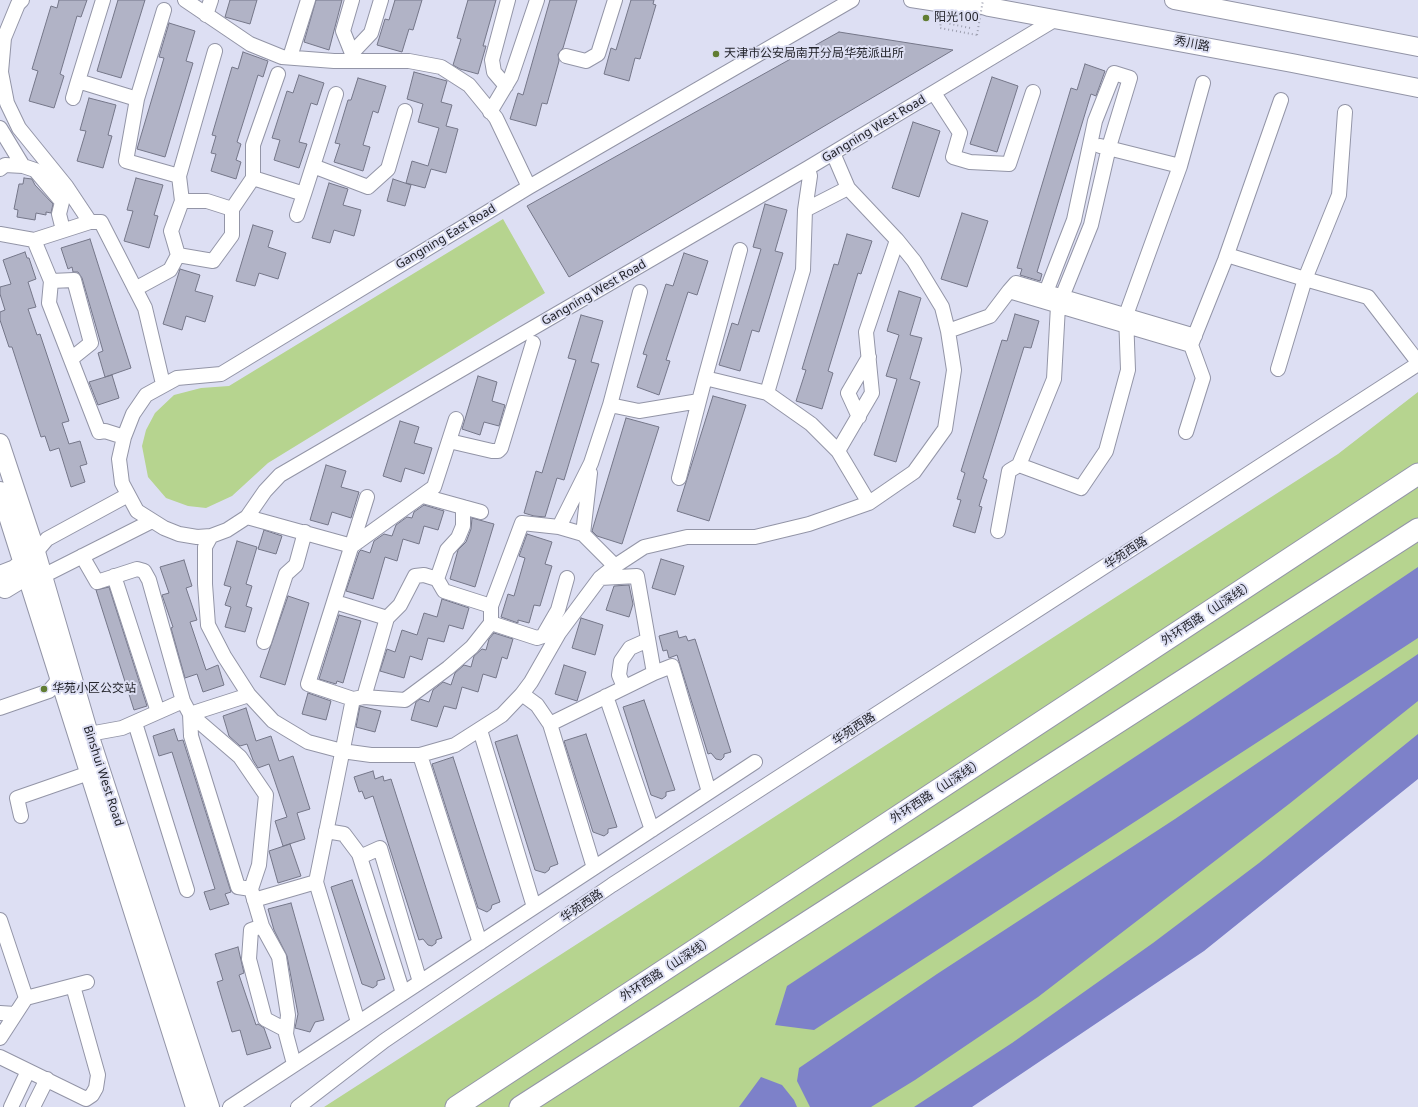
<!DOCTYPE html>
<meta charset="utf-8">
<style>
body{margin:0}
canvas{display:block;background:#dddff3}
</style>
<canvas width="1418" height="1107"></canvas>
<script>
const c = document.querySelector('canvas').getContext('2d');
c.lineJoin = 'round';
function fill(path, color) { c.fillStyle = color; c.fill(path, 'evenodd'); }
const toPath = rows => new Path2D(rows.map(r => 'M' + r).join(''));
function stroke(path, color, width, dash) { c.strokeStyle = color; c.lineWidth = width; c.lineCap = dash ? 'butt' : 'round'; c.setLineDash(dash || []); c.stroke(path); }
function drawText(font, color, halo, rows, align = 'center') {
  c.font = font + ' "Noto Sans","Noto Sans SC",sans-serif'; c.lineWidth = 4; c.setLineDash([]); c.textBaseline = 'middle'; c.strokeStyle = halo; c.fillStyle = color; for (const [text, x, y, turn = 0] of rows) {
    c.save(); c.translate(x, y); c.rotate((+turn || 0) * Math.PI / 180); c.textAlign = isNaN(turn) ? turn : align; if (halo) c.strokeText(text, 0, 0); c.fillText(text, 0, 0); c.restore();
  }
}
fill(toPath([
 [503,219,545,293,268,463,232,496,206,508,188,506,166,498,148,477,142,446,146,430,155,413,174,395,201,388,229,386],
 [1418,392,1418,765,956,1107,324,1107,1338,454]
]), '#b6d48f');
fill(toPath([
 [1418,567,1418,638,814,1030,775,1025,787,986,1188,722],
 [1418,654,1418,701,1289,804,1038,997,915,1080,871,1107,810,1107,797,1081,799,1068,937,974,1175,819],
 [1418,734,1418,779,1204,951,972,1107,914,1107,1012,1043,1153,943,1259,863],
 [761,1077,782,1085,794,1100,797,1107,739,1107]
]), '#7d81c9');
const building = toPath([
 [59,0,87,0,81,17,77,16,60,74,64,76,54,108,29,101,38,71,32,69,51,6,57,8,59,0],
 [118,0,145,0,121,78,97,71,118,0],
 [230,0,257,0,250,24,225,17,230,0],
 [316,0,342,0,329,50,304,42,316,0],
 [395,0,422,0,413,30,409,29,402,52,377,45,385,19,389,20,395,0],
 [468,0,496,0,483,46,486,46,478,74,460,69,453,65,461,39,457,38,468,0],
 [550,0,577,0,563,48,558,54,559,61,547,104,542,103,536,126,510,119,518,93,523,95,550,0],
 [631,0,654,0,653,4,656,5,640,59,635,58,629,81,604,74,611,48,616,50,631,0],
 [169,23,195,31,186,61,193,63,165,157,137,149,164,58,159,57,169,23],
 [839,32,953,50,569,277,527,206,839,32],
 [243,52,268,61,263,77,258,75,237,142,241,144,236,160,241,162,236,179,211,171,216,154,211,153,216,136,212,135,232,67,238,69,243,52],
 [1085,64,1105,71,1096,96,1091,94,1037,272,1042,274,1040,281,1020,275,1022,269,1017,268,1071,88,1077,90,1085,64],
 [414,72,447,81,441,102,452,105,446,126,458,129,446,173,431,169,425,188,406,183,412,161,428,166,439,128,418,122,423,104,407,99,414,72],
 [299,75,324,83,317,105,311,103,299,142,307,144,299,168,274,160,280,140,272,138,287,91,293,93,299,75],
 [992,77,1018,86,997,152,970,144,992,77],
 [358,78,386,86,378,113,373,111,363,145,370,147,363,171,334,162,340,144,335,143,348,100,351,100,358,78],
 [89,98,116,105,108,135,112,136,103,168,77,161,86,131,80,130,89,98],
 [913,122,940,131,919,197,892,188,913,122],
 [24,178,32,179,35,185,53,204,51,213,46,212,46,215,36,213,35,220,17,217,18,210,14,209,19,184,23,184,24,178],
 [136,178,163,185,154,215,158,216,149,248,124,241,133,211,127,210,136,178],
 [393,179,411,185,405,206,387,201,393,179],
 [329,183,348,189,343,205,361,210,354,236,334,230,330,243,312,238,329,183],
 [765,204,787,210,775,251,783,253,759,332,752,330,740,371,719,365,732,323,738,325,761,249,753,247,765,204],
 [962,213,988,221,967,287,941,279,962,213],
 [253,225,273,231,268,247,286,253,278,279,259,273,255,286,236,281,253,225],
 [847,234,872,241,861,274,858,273,828,371,833,373,822,409,796,401,806,370,802,369,834,264,838,265,847,234],
 [90,239,131,368,105,377,98,353,103,351,82,278,78,272,73,272,72,267,68,269,61,248,90,239],
 [25,252,27,258,29,258,36,279,28,282,36,307,28,309,37,335,40,334,69,421,62,423,69,444,80,441,87,464,80,466,85,482,71,487,59,448,50,451,45,436,41,437,12,347,9,347,0,320,0,312,5,310,0,294,0,287,11,284,3,260,25,252],
 [684,253,708,261,697,295,688,292,666,360,670,361,659,395,637,387,647,355,643,354,666,284,673,286,684,253],
 [180,269,200,275,195,291,213,296,205,322,186,316,182,330,163,324,180,269],
 [899,291,921,298,910,335,922,338,910,379,920,382,896,462,874,455,897,379,886,376,899,335,887,331,899,291],
 [1015,314,1039,321,1031,348,1024,347,983,478,987,480,979,506,982,507,975,533,953,526,961,500,957,499,965,473,961,471,1002,340,1007,341,1015,314],
 [581,315,603,321,591,362,599,364,564,480,557,478,545,517,534,516,524,513,536,471,542,473,576,360,568,358,581,315],
 [112,375,119,398,98,405,89,382,112,375],
 [478,376,497,382,492,401,505,405,499,426,484,422,480,435,462,429,478,376],
 [713,396,746,405,709,521,677,511,713,396],
 [626,418,659,427,622,544,597,536,592,531,626,418],
 [400,421,419,427,414,443,432,448,424,474,405,468,401,482,383,476,400,421],
 [326,465,346,471,341,487,359,492,351,518,332,512,328,525,310,520,326,465],
 [424,505,444,511,438,530,424,526,419,544,403,539,397,561,385,557,373,599,346,591,359,552,361,550,370,553,374,541,384,534,392,536,396,525,407,517,412,518,414,512,424,505],
 [472,518,494,524,475,587,450,579,458,550,466,542,471,529,472,518],
 [264,530,282,536,276,554,258,549,264,530],
 [527,534,552,542,545,564,552,566,540,606,534,605,529,623,518,620,518,623,501,617,508,594,514,596,525,558,519,556,527,534],
 [237,541,257,547,246,584,252,586,246,606,252,608,245,632,225,627,231,607,225,605,231,587,224,585,237,541],
 [661,559,684,566,675,595,652,588,661,559],
 [184,560,192,586,186,588,197,620,190,622,206,670,218,665,224,685,203,692,197,674,185,678,171,628,173,627,162,595,169,593,160,567,184,560],
 [629,585,633,604,629,617,606,610,614,586,629,585],
 [109,587,147,706,134,710,96,590,109,587],
 [288,596,309,603,285,685,260,677,288,596],
 [442,599,469,608,463,629,449,625,444,642,428,638,422,660,410,656,404,678,380,671,387,649,395,652,402,630,417,635,424,613,437,617,442,599],
 [339,615,361,621,343,683,337,681,336,684,319,679,339,615],
 [581,618,603,625,595,655,572,648,581,618],
 [677,631,679,638,686,636,688,641,695,639,731,752,724,754,724,757,721,760,716,759,711,753,708,754,677,655,669,658,667,650,663,651,659,636,677,631],
 [494,633,513,639,507,659,502,657,496,678,483,674,478,692,462,687,456,709,444,706,437,727,411,720,416,702,420,699,429,702,433,690,443,682,451,685,455,673,464,665,471,667,474,656,482,649,486,650,489,639,494,633],
 [564,665,586,672,577,701,555,694,564,665],
 [308,693,331,701,326,720,302,714,308,693],
 [644,700,675,790,666,792,666,796,662,799,651,795,623,707,644,700],
 [360,706,381,711,375,732,356,727,360,706],
 [246,708,256,741,271,736,279,761,293,756,310,809,297,813,305,839,283,846,275,821,287,817,269,764,258,768,253,760,247,744,240,746,229,736,223,716,246,708],
 [174,729,178,741,183,740,231,892,225,894,229,904,210,910,204,892,215,889,172,752,159,756,153,736,174,729],
 [586,734,617,827,608,829,608,833,604,836,593,832,564,741,586,734],
 [517,735,558,864,550,867,549,870,545,873,535,870,495,742,517,735],
 [453,757,500,902,492,905,491,909,487,912,478,908,432,764,453,757],
 [373,771,375,779,383,776,384,781,391,779,442,938,436,940,436,943,432,946,428,945,423,939,419,940,373,796,365,799,362,791,359,792,354,777,373,771],
 [290,844,301,876,278,883,269,851,290,844],
 [352,880,385,979,377,981,377,985,373,988,362,984,331,887,352,880],
 [291,903,324,1020,315,1022,310,1032,295,1028,298,1014,287,956,274,930,268,909,291,903],
 [238,947,244,973,239,975,256,1025,258,1024,264,1028,271,1048,247,1055,240,1030,232,1032,217,982,223,980,215,954,238,947]
]);
fill(building, '#b1b3c6');
stroke(building, '#757789', 1);
const minor = toPath([
 [22,0,18,4,4,38,1,72,7,103,19,128,66,186,90,222,101,222,145,308,163,384],
 [103,0,78,81,137,99],
 [185,0,250,44,282,57,334,61,409,61,441,67,469,85,496,118,529,187],
 [352,0,343,31,355,61],
 [852,0,529,187,221,374,177,378,146,395,133,414,124,437,119,459,122,483,137,511,164,528,179,534,197,537,211,536,227,530,247,517,265,491,280,475,808,168,1056,19],
 [911,0,937,4,978,7],
 [164,10,137,99,126,161,179,176,182,201],
 [206,15,211,0],
 [352,53,371,33,381,0],
 [566,56,586,61,598,54,615,0],
 [290,57,308,0],
 [506,86,494,72,492,60,508,0],
 [934,93,960,133,953,157,970,162,1009,164,1033,92],
 [73,98,78,81],
 [490,112,511,77,537,0],
 [0,128,23,166,5,165,0,169],
 [1100,146,1180,166],
 [23,166,35,170,62,202,59,214,63,230],
 [313,166,368,187,388,169,405,111],
 [179,176,215,51],
 [253,178,304,194,336,94],
 [848,188,805,210,803,270,767,393,811,424,838,451,869,503],
 [805,210,810,176,808,168],
 [297,215,304,194],
 [0,234,34,240,90,222],
 [34,240,51,281,49,303,99,432,105,431,124,437],
 [740,250,705,378,767,393],
 [178,255,171,231,182,201,207,201,232,209],
 [1227,255,1305,279,1339,195,1345,112],
 [51,281,74,280,91,343,71,359],
 [135,289,170,270,178,255,213,261,232,235,232,209,253,178,253,145,278,74],
 [1009,291,1016,283,1195,336],
 [640,292,610,405,639,411,699,401],
 [1046,292,1074,220,1095,121,1114,73,1130,78,1109,147,1091,225,1062,297],
 [948,331,990,316,1009,291,1191,345,1225,260,1281,100],
 [1278,369,1305,279,1368,297,1418,362],
 [859,417,848,393,869,357],
 [1186,432,1203,378,1191,345],
 [449,441,492,451,498,451,501,448,533,343],
 [838,451,872,393,866,332,897,240],
 [1019,465,1081,488,1106,451,1128,370,1126,315,1180,166,1203,83],
 [679,478,705,378],
 [423,496,481,512],
 [247,517,352,546,434,487,456,419],
 [559,527,591,463,610,405],
 [998,531,1009,471,1019,465,1054,379,1058,306],
 [583,534,590,473],
 [211,536,205,547,205,584,208,625,224,656,249,695,273,721,308,742,342,751,371,755,420,755,455,745,502,715,522,694,531,682,559,633,600,578,615,566,644,547,687,537,755,537,809,524,869,503,914,472,945,429,954,370,948,331,942,307,914,261,897,240,848,188,833,153],
 [36,552,47,539,128,495],
 [82,556,97,582,137,569,144,571,149,580,183,701],
 [43,576,152,521],
 [114,576,158,712],
 [600,578,637,576,654,673],
 [437,579,447,550,458,538,463,526,463,507],
 [335,602,387,618,364,697],
 [387,618,400,605,415,576,424,575,437,579,444,591,491,606],
 [491,623,537,638,543,636,558,610,567,578],
 [264,642,286,574,296,565,305,532],
 [624,687,619,675,621,661,630,648,648,640],
 [522,694,537,705,550,724,594,868],
 [249,695,190,714,191,736,238,887,251,889],
 [606,696,652,830],
 [353,699,308,684,367,497],
 [0,708,49,691,56,683,58,675],
 [135,723,187,890],
 [550,724,654,673,672,666,709,792],
 [480,730,534,907],
 [89,734,122,728,183,701,190,714,240,757,266,795,259,865,251,889,262,926,279,957,288,1015,286,1034,294,1064],
 [420,755,480,943],
 [21,816,17,798,89,773],
 [326,831,344,834,359,854,403,993],
 [360,857,380,848,420,982],
 [254,900,316,882],
 [0,920,26,998],
 [262,926,251,930,249,959,265,1019,286,1030],
 [0,1013,15,1014],
 [358,1022,316,882,353,699,364,697,405,700,448,668,472,647,491,623,491,606,522,523,559,527,583,534,615,566],
 [0,1038,26,998,87,982],
 [0,1057,86,1099,92,1095,96,1088,98,1075,73,986],
 [11,1107,28,1071],
 [33,1107,47,1079],
 [230,1107,755,762],
 [298,1107,384,1041,612,885,1418,364]
]);
const major = toPath([
 [967,0,989,7,1292,63,1418,88],
 [1174,0,1418,47],
 [0,443,36,552,89,734,210,1107],
 [0,491,195,1107],
 [0,575,15,569,32,555],
 [5,589,23,578,30,564]
]);
const highway = toPath([
 [456,1107,1418,474],
 [520,1107,1418,529]
]);
stroke(minor, '#9395a7', 16);
stroke(major, '#9395a7', 20);
stroke(highway, '#9395a7', 23);
stroke(toPath([
 [970,28,941,22,940,28,977,35]
]), '#9d9faf', 2, [1, 3]);
stroke(minor, '#fff', 14);
stroke(major, '#fff', 18);
stroke(highway, '#fff', 21);
stroke(toPath([
 [977,35,983,0]
]), '#9d9faf', 2, [1, 3]);
for (const [x, y, r, color] of [
 [926,18,4,"#617d32"],
 [716,54,4,"#617d32"],
 [44,689,4,"#617d32"]
]) { const dot = new Path2D(); dot.arc(x, y, r, 0, 2 * Math.PI); c.fillStyle = color; c.fill(dot); stroke(dot, '#dddff3', 1.5); }
drawText('12px', '#23242b', '#dddff3', [
 ["阳光100",934,18],
 ["天津市公安局南开分局华苑派出所",724,54],
 ["华苑小区公交站",52,689]
], 'left');
drawText('12px', '#23242b', '#dddff3', [
 ["秀川路",1192,44,11],
 ["Gangning West Road",874,129,-31],
 ["Gangning East Road",446,237,-31],
 ["Gangning West Road",594,293,-30],
 ["华苑西路",1126,553,-33],
 ["外环西路（山深线）",1208,613,-33],
 ["华苑西路",854,729,-33],
 ["Binshui West Road",103,776,72],
 ["外环西路（山深线）",937,791,-33],
 ["华苑西路",582,906,-34],
 ["外环西路（山深线）",667,969,-33]
]);
</script>
